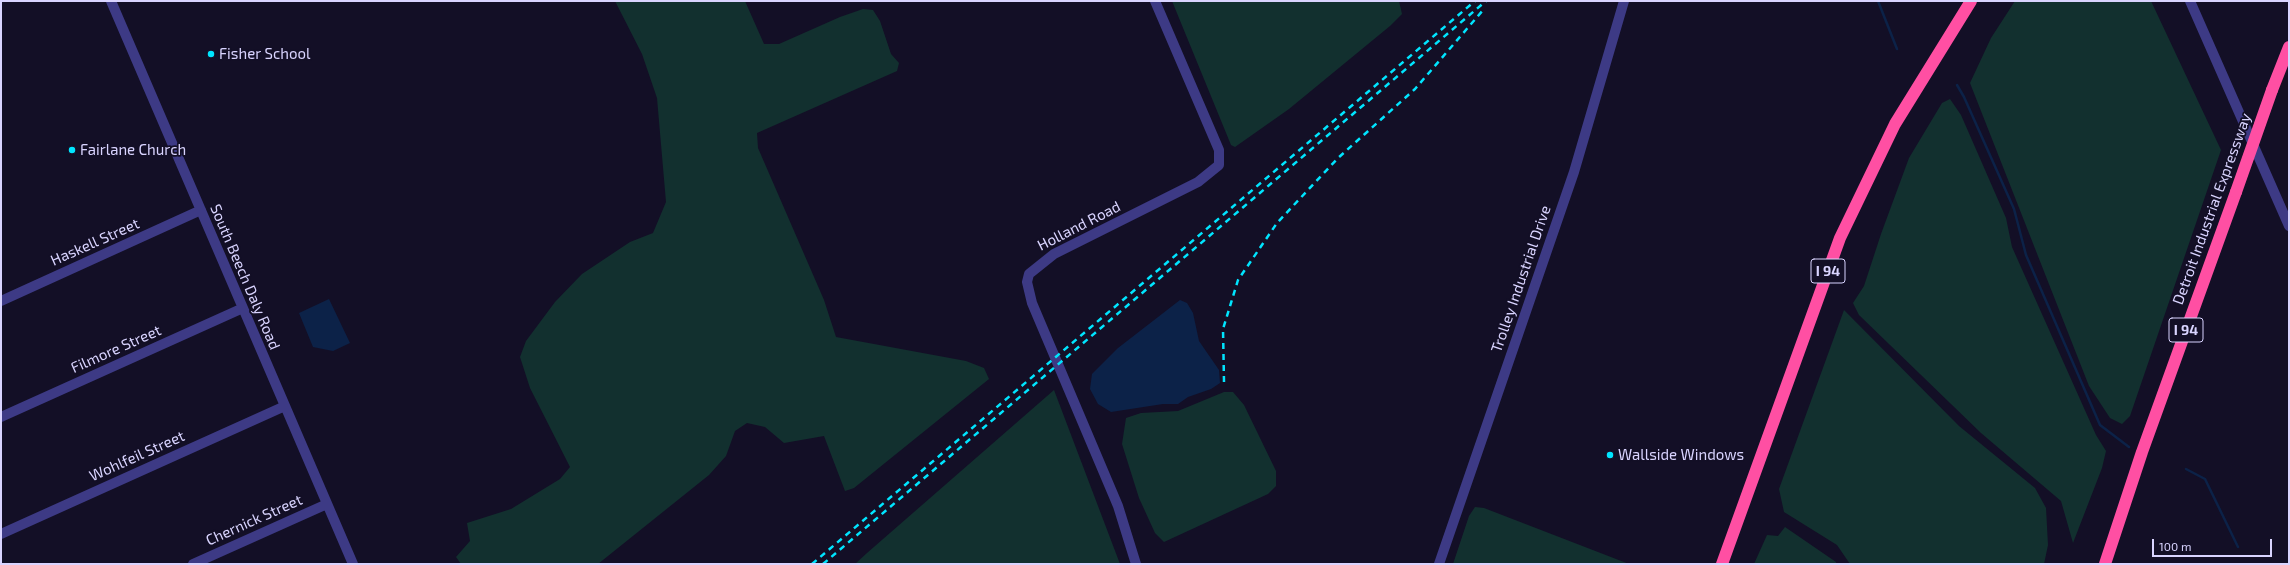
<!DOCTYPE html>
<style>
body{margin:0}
#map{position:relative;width:2290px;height:565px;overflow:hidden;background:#130f26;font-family:"Exo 2",sans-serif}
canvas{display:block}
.frame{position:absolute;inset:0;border:2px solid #d9d4ff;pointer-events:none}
.scale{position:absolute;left:2152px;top:539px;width:120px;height:18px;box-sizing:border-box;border:2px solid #d9d4ff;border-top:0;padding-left:5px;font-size:12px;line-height:14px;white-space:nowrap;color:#d9d4ff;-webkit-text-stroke:3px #130f26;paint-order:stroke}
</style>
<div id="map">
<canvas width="2290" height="565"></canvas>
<div class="frame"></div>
<div class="scale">100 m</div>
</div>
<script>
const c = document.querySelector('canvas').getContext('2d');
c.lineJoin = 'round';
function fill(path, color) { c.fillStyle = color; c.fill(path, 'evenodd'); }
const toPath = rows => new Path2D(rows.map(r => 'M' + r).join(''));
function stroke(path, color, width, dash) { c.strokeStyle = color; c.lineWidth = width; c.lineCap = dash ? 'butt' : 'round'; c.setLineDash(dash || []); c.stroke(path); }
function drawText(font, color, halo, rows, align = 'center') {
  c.font = font + ' "Exo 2",sans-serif'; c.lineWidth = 3.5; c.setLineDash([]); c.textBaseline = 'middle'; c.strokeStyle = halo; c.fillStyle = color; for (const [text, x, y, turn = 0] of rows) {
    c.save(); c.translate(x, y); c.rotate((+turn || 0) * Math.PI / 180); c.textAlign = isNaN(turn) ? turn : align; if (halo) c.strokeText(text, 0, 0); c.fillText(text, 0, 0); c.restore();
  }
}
fill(toPath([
 [615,1,745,1,764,44,779,44,840,17,863,9,873,10,880,21,891,54,899,63,897,71,757,133,758,148,824,300,836,337,966,361,984,368,989,379,854,488,845,491,824,436,784,443,765,427,747,423,735,431,726,456,709,475,598,564,461,564,456,557,470,541,467,523,511,509,560,479,570,467,530,388,520,357,526,341,555,302,582,274,630,242,653,233,666,202,657,98,642,54],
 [1172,1,1399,1,1402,14,1390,26,1289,109,1235,147,1231,145],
 [2015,1,2151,1,2221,150,2130,416,2122,424,2110,418,2089,386,1970,83,1991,38],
 [1950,99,1961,115,2006,218,2012,247,2096,435,2106,451,2102,468,2073,543,2061,501,1981,433,1859,315,1853,303,1864,286,1881,234,1909,158,1942,103],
 [1844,310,1959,426,2035,488,2046,508,2048,545,2044,564,1850,564,1837,545,1784,512,1779,489],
 [1054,390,1120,564,855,564,867,553],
 [1224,392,1233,392,1244,405,1276,471,1276,486,1268,494,1164,542,1155,533,1139,498,1122,444,1126,418,1141,413,1178,411],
 [1475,507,1484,508,1629,564,1453,564,1469,516],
 [1785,527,1836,562,1836,564,1754,564,1767,535,1778,536]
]), '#12302f');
fill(toPath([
 [329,299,350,343,333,351,313,347,299,313],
 [1180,300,1187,303,1193,313,1199,341,1219,370,1220,383,1211,389,1188,397,1178,404,1163,404,1111,412,1098,404,1090,389,1092,374,1118,348]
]), '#0c2248');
stroke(toPath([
 [1878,1,1897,49],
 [1957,85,1964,97,2014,209,2026,255,2100,425,2129,447],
 [2186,469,2205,479,2238,547]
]), '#0c2248', 2.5);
stroke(toPath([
 [111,1,353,564],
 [2190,1,2289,226],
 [1,301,201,210],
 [1,417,243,308],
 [1,534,285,406],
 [193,564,327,504],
 [1136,564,1118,506,1032,303,1027,282,1029,274,1054,254,1198,182,1219,165,1219,150,1155,1],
 [1439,564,1574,172,1624,1]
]), '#3d3a85', 10);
stroke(toPath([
 [2272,90,2289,47],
 [1722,564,1840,238,1895,124,1971,1],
 [2105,564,2142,452,2236,192]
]), '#ff4fa3', 12);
stroke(toPath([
 [1224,382,1223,329,1238,280,1277,223,1338,158,1415,89,1484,9],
 [812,564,1475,1],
 [823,564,1486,1]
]), '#00e5ff', 2.5, [6, 5]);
stroke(toPath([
 [2236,192,2272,90]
]), '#ff4fa3', 12);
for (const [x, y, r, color] of [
 [211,54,4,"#00e5ff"],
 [72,150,4,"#00e5ff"],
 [1610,455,4,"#00e5ff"]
]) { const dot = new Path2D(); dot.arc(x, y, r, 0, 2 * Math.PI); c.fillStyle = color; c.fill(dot); stroke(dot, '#130f26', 1.5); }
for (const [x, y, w] of [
 [1828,271,34],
 [2186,330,34]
]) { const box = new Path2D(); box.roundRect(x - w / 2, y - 12, w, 24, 3); c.fillStyle = '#130f26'; c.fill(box); stroke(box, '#d9d4ff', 1); }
drawText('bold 14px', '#d9d4ff', null, [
 ["I 94",1828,271],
 ["I 94",2186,330]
]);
drawText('15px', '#d9d4ff', '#130f26', [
 ["Fisher School",219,54],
 ["Fairlane Church",80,150],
 ["Wallside Windows",1618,455]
], 'left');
drawText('15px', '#d9d4ff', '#130f26', [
 ["Detroit Industrial Expressway",2212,209,-70],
 ["Holland Road",1079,226,-27],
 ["Haskell Street",95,242,-24],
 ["South Beech Daly Road",245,277,67],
 ["Trolley Industrial Drive",1521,279,-71],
 ["Filmore Street",116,349,-24],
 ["Wohlfeil Street",137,456,-24],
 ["Chernick Street",254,520,-24]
]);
</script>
